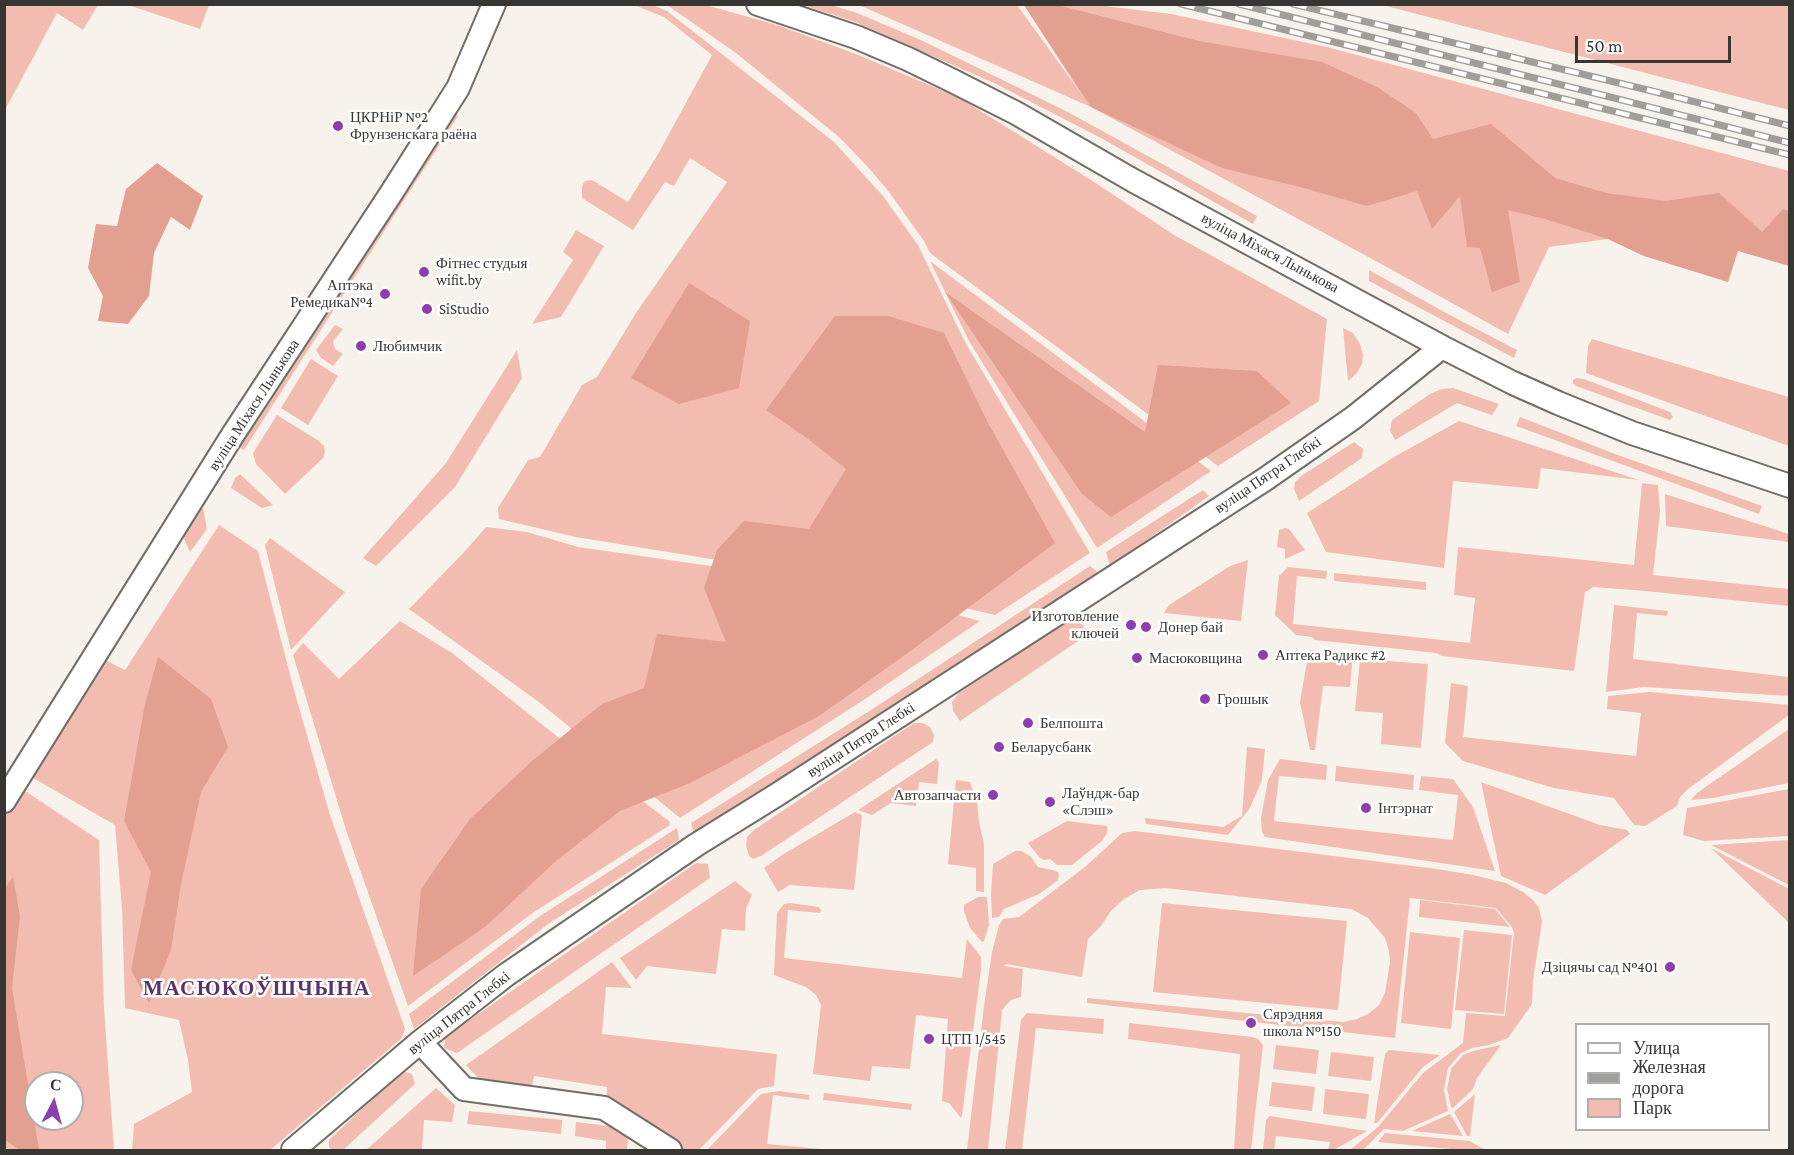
<!DOCTYPE html>
<meta charset="utf-8">
<style>
body{margin:0}
#map{position:relative;width:1794px;height:1155px;overflow:hidden;background:#f7f3ec;font-family:"Crimson Pro",serif}
canvas{display:block}
.frame{position:absolute;inset:0;border:6px solid #373633;pointer-events:none}
.legend{position:absolute;left:1575px;top:1023px;width:195px;height:108px;box-sizing:border-box;background:#fff;border:2px solid #afafad;margin:0;padding:8px 10px;list-style:none;font-size:18px;color:#373633}
.legend li{display:flex;align-items:center;gap:12px;height:30px}
.legend b{width:30px;border:2px solid #afafad}
.north{position:absolute;left:24px;top:1071px;width:60px;height:60px;box-sizing:border-box;background:#fff;border:2px solid #afafad;border-radius:50%;rotate:6deg;font-size:16px;font-weight:700;line-height:24px;text-align:center;color:#373633}
.north::after{content:'';display:block;margin:auto;width:21px;height:27px;background:#8c3eaf;clip-path:polygon(50% 0,100% 100%,50% 72%,0 100%)}
.scale{position:absolute;left:1575px;top:36px;width:156px;height:27px;box-sizing:border-box;border:3px solid #373633;border-top:0;padding-left:8px;font-size:18px;line-height:21px;white-space:nowrap;color:#373633;-webkit-text-stroke:4px #fff;paint-order:stroke}
</style>
<div id="map">
<canvas width="1794" height="1155"></canvas>
<div class="frame"></div>
<ul class="legend">
<li><b style="height:8px;background:#fff"></b>Улица</li>
<li><b style="height:8px;background:#a19e99"></b>Железная дорога</li>
<li><b style="height:16px;background:#f3bcb0"></b>Парк</li>
</ul>
<div class="north">С</div>
<div class="scale">50 m</div>
</div>
<script>
const c = document.querySelector('canvas').getContext('2d');
c.lineJoin = 'round';
function fill(path, color) { c.fillStyle = color; c.fill(path, 'evenodd'); }
const toPath = rows => new Path2D(rows.map(r => 'M' + r).join(''));
function stroke(path, color, width, dash) { c.strokeStyle = color; c.lineWidth = width; c.lineCap = dash ? 'butt' : 'round'; c.setLineDash(dash || []); c.stroke(path); }
function drawText(font, color, halo, rows, align = 'center') {
  c.font = font + ' "Crimson Pro",serif'; c.lineWidth = 5; c.setLineDash([]); c.textBaseline = 'middle'; c.strokeStyle = halo; c.fillStyle = color; for (const [text, x, y, turn = 0] of rows) {
    c.save(); c.translate(x, y); c.rotate((+turn || 0) * Math.PI / 180); c.textAlign = isNaN(turn) ? turn : align; if (halo) c.strokeText(text, 0, 0); c.fillText(text, 0, 0); c.restore();
  }
}
fill(toPath([
 [5,4,98,5,83,30,57,13,5,110],
 [128,5,209,5,200,29],
 [634,5,653,5,667,11,834,142,883,196,918,245,965,342,1090,553,995,615,852,582,576,537,499,519,498,508,528,460,540,457,582,385,597,377,636,313,727,182,690,158,674,186,665,182,633,230,582,198,582,186,585,181,592,180,628,202,658,154,712,55,664,17],
 [667,5,706,5,777,25,856,54,960,98,1091,180,1174,235,1327,319,1319,401,1218,466,930,253,924,241,889,192,868,167,839,137,736,53],
 [803,5,831,5,857,13,923,41,1066,111,1257,216,1253,224,1101,138,994,83,855,22],
 [859,5,1017,5,1080,92,1024,5,1097,5,1171,14,1327,47,1789,171,1789,265,1738,250,1723,271,1644,256,1608,239,1549,247,1508,334,1374,260,1091,107],
 [1382,5,1789,5,1789,110],
 [454,114,458,116,244,450,238,447],
 [576,230,604,246,561,317,532,324,573,260,563,252],
 [930,261,1211,471,1097,548,969,341],
 [1369,270,1446,313,1517,350,1514,358,1369,281],
 [335,325,343,329,333,341,335,349,343,354,333,366,321,358,316,350],
 [1343,328,1353,333,1360,344,1363,355,1362,364,1357,373,1348,381],
 [1592,339,1789,397,1789,446,1586,373,1588,346],
 [517,350,522,378,455,487,376,566,363,558,446,463],
 [311,359,338,376,308,425,281,408],
 [1576,378,1584,379,1670,412,1673,417,1670,420,1576,386,1573,383,1573,380],
 [1453,388,1499,404,1492,415,1457,403,1395,440,1390,430,1392,420,1430,394,1442,389],
 [277,415,319,441,324,446,325,451,323,458,285,494,256,464,253,453],
 [1520,417,1615,454,1762,506,1759,514,1516,426],
 [1459,421,1639,480,1541,468,1538,489,1453,481,1444,568,1326,552,1307,513,1394,457],
 [1354,442,1363,449,1362,458,1299,501,1294,489,1295,482,1301,476],
 [240,474,273,505,262,508,231,488,235,478],
 [1642,483,1658,485,1660,512,1653,575,1789,589,1789,606,1646,591,1593,587,1585,592,1574,671,1442,656,1436,653,1315,640,1312,637,1296,635,1275,615,1279,576,1288,567,1327,571,1326,579,1297,576,1293,624,1470,643,1475,598,1454,595,1458,547,1634,565],
 [1203,490,1209,496,1110,566,1106,552],
 [1665,494,1789,534,1789,542,1666,526],
 [203,508,207,529,190,552,182,534],
 [219,525,258,551,294,690,330,815,405,1029,402,1038,270,1150,132,1150,134,1124,192,1092,188,1060,179,1020,125,1008,122,909,115,825,33,778,99,657,125,670],
 [486,527,527,532,578,547,851,586,980,621,865,699,680,818,539,702,409,609,466,550],
 [1285,528,1289,529,1305,550,1285,559,1285,549,1277,547,1279,530],
 [270,538,345,592,291,650,265,545],
 [1248,560,1241,621,1164,613,1169,605,1230,566],
 [1090,566,1097,571,1096,576,694,836,691,823,871,710],
 [1334,573,1426,582,1426,590,1334,581],
 [1614,605,1668,611,1667,616,1637,613,1633,659,1789,677,1789,696,1644,687,1606,692],
 [1074,620,1083,625,1087,635,960,721,953,711,952,702,959,693,1065,623],
 [400,621,452,653,549,730,669,821,670,825,534,912,408,1006,346,830,293,655,303,643,339,679],
 [1309,650,1353,654,1350,687,1323,686,1315,750,1310,750,1300,702],
 [1360,659,1428,664,1421,748,1381,744,1383,713,1355,711],
 [1451,683,1468,686,1463,737,1636,756,1641,713,1607,709,1608,696,1650,692,1789,705,1789,715,1688,789,1680,797,1677,806,1645,826,1634,825,1614,798,1554,788,1463,761,1445,743],
 [914,723,923,723,930,727,934,735,933,742,761,856,753,859,749,856,746,846,747,837,754,830],
 [1789,729,1789,783,1713,798,1691,800,1697,793],
 [1247,747,1265,749,1262,780,1250,808,1228,835,1146,824,1145,818,1223,827,1242,816],
 [936,759,939,762,937,784,919,782,916,806,891,803,872,815,858,810],
 [1280,759,1327,765,1326,780,1279,776,1274,821,1453,840,1458,795,1419,790,1421,776,1453,779,1473,807,1495,871,1265,837,1262,832,1261,818,1268,780],
 [1336,766,1414,775,1413,790,1335,781],
 [956,780,970,782,977,801,979,822,984,844,984,892,976,891,976,868,948,864],
 [1481,782,1600,825,1627,830,1630,834,1545,895,1501,876],
 [22,789,99,840,104,1008,114,1150,5,1150,4,818],
 [36,1083,72,1083,72,1119,36,1119],
 [1789,789,1789,836,1704,841,1683,835,1687,808],
 [855,812,862,815,854,890,790,885,778,892,764,868,782,855],
 [1067,821,1107,826,1107,833,1102,841,1072,865,1057,865,1050,859,1044,860,1039,857,1028,843],
 [677,828,679,840,548,924,414,1029,409,1014,540,916],
 [1135,831,1437,869,1473,875,1506,883,1523,892,1533,900,1539,908,1542,922,1533,980,1532,1004,1508,1038,1489,1045,1472,1048,1461,1053,1448,1068,1444,1090,1448,1111,1403,1131,1384,1129,1363,1150,1350,1150,1378,1127,1423,1073,1463,1043,1466,1013,1505,1016,1514,932,1511,926,1496,908,1410,898,1395,1038,1087,1003,1087,998,1343,1022,1357,1019,1368,1014,1379,1005,1385,993,1390,962,1389,951,1385,938,1368,918,1351,909,1165,888,1140,890,1124,899,1111,911,1101,926,1088,939,1082,977,1006,964,1004,966,1023,969,1021,997,1011,1000,1002,1010,988,1150,967,1150,984,1006,992,952,999,925,1003,919,1019,917,1085,867,1122,833],
 [1789,840,1789,885,1711,845],
 [1711,848,1789,889,1789,923],
 [1015,851,1022,851,1031,857,1038,867,1052,870,1058,872,1059,876,1057,881,1039,894,1004,909,999,917,992,918,991,894,993,864],
 [696,863,708,864,710,878,457,1053,444,1048,445,1037],
 [735,881,752,895,746,909,745,931,722,929,716,974,647,966,636,980,620,958],
 [978,897,987,897,989,925,984,941,982,942,970,928,964,911,964,905],
 [1420,900,1495,909,1510,927,1419,917],
 [790,903,819,907,821,910,820,913,788,910,784,958,962,978,967,939,981,957,981,970,962,1115,961,1118,949,1103,942,1101,948,1019,916,1015,910,1069,872,1066,870,1081,813,1074,821,1005,816,995,806,987,774,975,777,913,784,904],
 [1162,903,1347,921,1338,1010,1153,992],
 [1464,930,1512,935,1504,1014,1455,1010],
 [1410,932,1460,938,1451,1029,1401,1023],
 [612,962,632,988,606,987,602,1034,777,1054,774,1086,758,1089,699,1150,679,1150,606,1102,607,1087,534,1076,531,1091,478,1078,466,1065],
 [1027,1013,1104,1019,1103,1034,1036,1028,1022,1150,1005,1150,1021,1020],
 [1129,1023,1252,1037,1258,1039,1263,1045,1251,1150,1234,1150,1240,1054,1128,1039],
 [1276,1045,1319,1050,1316,1074,1273,1069],
 [1501,1045,1477,1078,1473,1089,1453,1108,1451,1107,1447,1089,1451,1069,1463,1055,1473,1051],
 [1389,1050,1440,1055,1423,1067,1377,1123,1374,1123,1385,1054],
 [1331,1052,1374,1057,1371,1081,1328,1076],
 [402,1071,412,1074,415,1084,343,1150,332,1150,329,1147,329,1140],
 [1272,1082,1315,1087,1312,1111,1269,1106],
 [436,1088,455,1105,452,1122,424,1120,422,1150,366,1150],
 [1325,1089,1369,1094,1366,1119,1323,1114],
 [779,1091,809,1095,809,1100,773,1095,767,1144,831,1150,707,1150,761,1094],
 [824,1093,912,1104,911,1110,823,1100],
 [1475,1094,1470,1136,1467,1136,1454,1112],
 [469,1111,562,1120,561,1134,467,1124],
 [1450,1114,1463,1136,1412,1131],
 [1270,1116,1367,1131,1334,1150,1328,1150,1330,1142,1276,1136,1274,1150,1263,1150,1266,1120],
 [576,1122,609,1126,628,1138,627,1150,606,1150,606,1141,575,1136],
 [1385,1133,1470,1141,1485,1150,1462,1150,1378,1142]
]), '#f3bcb0');
fill(toPath([
 [1024,5,1057,5,1199,41,1322,62,1377,87,1416,113,1433,139,1491,124,1555,178,1606,193,1666,201,1719,193,1762,232,1783,209,1789,211,1789,266,1738,251,1728,282,1644,256,1608,239,1545,219,1508,210,1520,282,1492,292,1480,248,1467,247,1460,196,1432,229,1417,191,1367,206,1304,188,1222,168,1091,107],
 [157,163,203,196,190,230,171,217,154,253,149,296,128,324,98,321,103,296,88,268,96,224,117,226,126,189],
 [689,283,750,321,739,388,679,404,631,378],
 [945,292,1145,432,1158,365,1257,371,1291,403,1111,517,1082,494],
 [835,316,888,316,944,333,987,421,1055,543,905,655,819,716,690,783,620,811,557,860,485,927,413,976,421,889,470,819,532,761,602,704,644,688,657,634,726,642,704,588,717,550,744,521,809,529,846,469,807,438,766,410],
 [158,657,211,699,228,747,201,792,181,884,171,950,149,1003,131,970,151,872,124,821,145,704],
 [13,877,20,916,12,988,39,1150,20,1150,5,1140,4,889]
]), '#e39f90');
const minor = toPath([
 [758,4,856,37,908,59,951,80,1016,113,1134,181,1442,347,1513,383,1558,403,1632,433,1790,486],
 [4,801,232,436,392,192,458,88,494,4],
 [420,1042,464,1089,604,1108,670,1150],
 [293,1150,420,1042,506,975,696,845,775,796,1264,480,1353,418,1442,347]
]);
stroke(minor, '#716e67', 26);
stroke(minor, '#fff', 22);
const rail = toPath([
 [1181,4,1790,155],
 [1239,4,1614,98,1790,143],
 [1293,4,1656,92,1790,126]
]);
stroke(rail, '#a19e99', 7);
stroke(rail, '#fff', 4.5, [14]);
for (const [x, y, r, color] of [
 [338,126,6,"#8c3eaf"],
 [424,272,6,"#8c3eaf"],
 [385,294,6,"#8c3eaf"],
 [427,309,6,"#8c3eaf"],
 [361,346,6,"#8c3eaf"],
 [1131,625,6,"#8c3eaf"],
 [1146,627,6,"#8c3eaf"],
 [1263,655,6,"#8c3eaf"],
 [1137,658,6,"#8c3eaf"],
 [1205,699,6,"#8c3eaf"],
 [1028,723,6,"#8c3eaf"],
 [999,747,6,"#8c3eaf"],
 [993,795,6,"#8c3eaf"],
 [1050,802,6,"#8c3eaf"],
 [1366,808,6,"#8c3eaf"],
 [1670,967,6,"#8c3eaf"],
 [1251,1023,6,"#8c3eaf"],
 [929,1039,6,"#8c3eaf"]
]) { const dot = new Path2D(); dot.arc(x, y, r, 0, 2 * Math.PI); c.fillStyle = color; c.fill(dot); stroke(dot, '#fff', 2); }
drawText('15px', '#373633', '#fff', [
 ["ЦКРНіР №2",350,117],
 ["Фрунзенскага раёна",350,134],
 ["Фітнес студыя",436,263],
 ["wifit.by",436,280],
 ["Аптэка",373,285,"right"],
 ["Ремедика№4",373,302,"right"],
 ["SiStudio",439,309],
 ["Любимчик",373,346],
 ["Изготовление",1119,616,"right"],
 ["ключей",1119,633,"right"],
 ["Донер бай",1158,627],
 ["Аптека Радикс #2",1275,655],
 ["Масюковщина",1149,658],
 ["Грошык",1217,699],
 ["Белпошта",1040,723],
 ["Беларусбанк",1011,747],
 ["Лаўндж-бар",1062,793],
 ["«Слэш»",1062,810],
 ["Автозапчасти",981,795,"right"],
 ["Інтэрнат",1378,808],
 ["Дзіцячы сад №401",1658,967,"right"],
 ["Сярэдняя",1263,1014],
 ["школа №150",1263,1031],
 ["ЦТП 1/545",941,1039]
], 'left');
drawText('15px', '#373633', '#fff', [
 ["вуліца Міхася Лынькова",1270,253,28],
 ["вуліца Міхася Лынькова",254,405,-57],
 ["вуліца Пятра Глебкі",1268,475,-34],
 ["вуліца Пятра Глебкі",861,740,-33],
 ["вуліца Пятра Глебкі",459,1013,-38]
]);
c.letterSpacing = '1.5px';
drawText('bold 21px', '#59346c', '#fff', [
 ["МАСЮКОЎШЧЫНА",257,989]
]);
c.letterSpacing = '0px';
</script>
